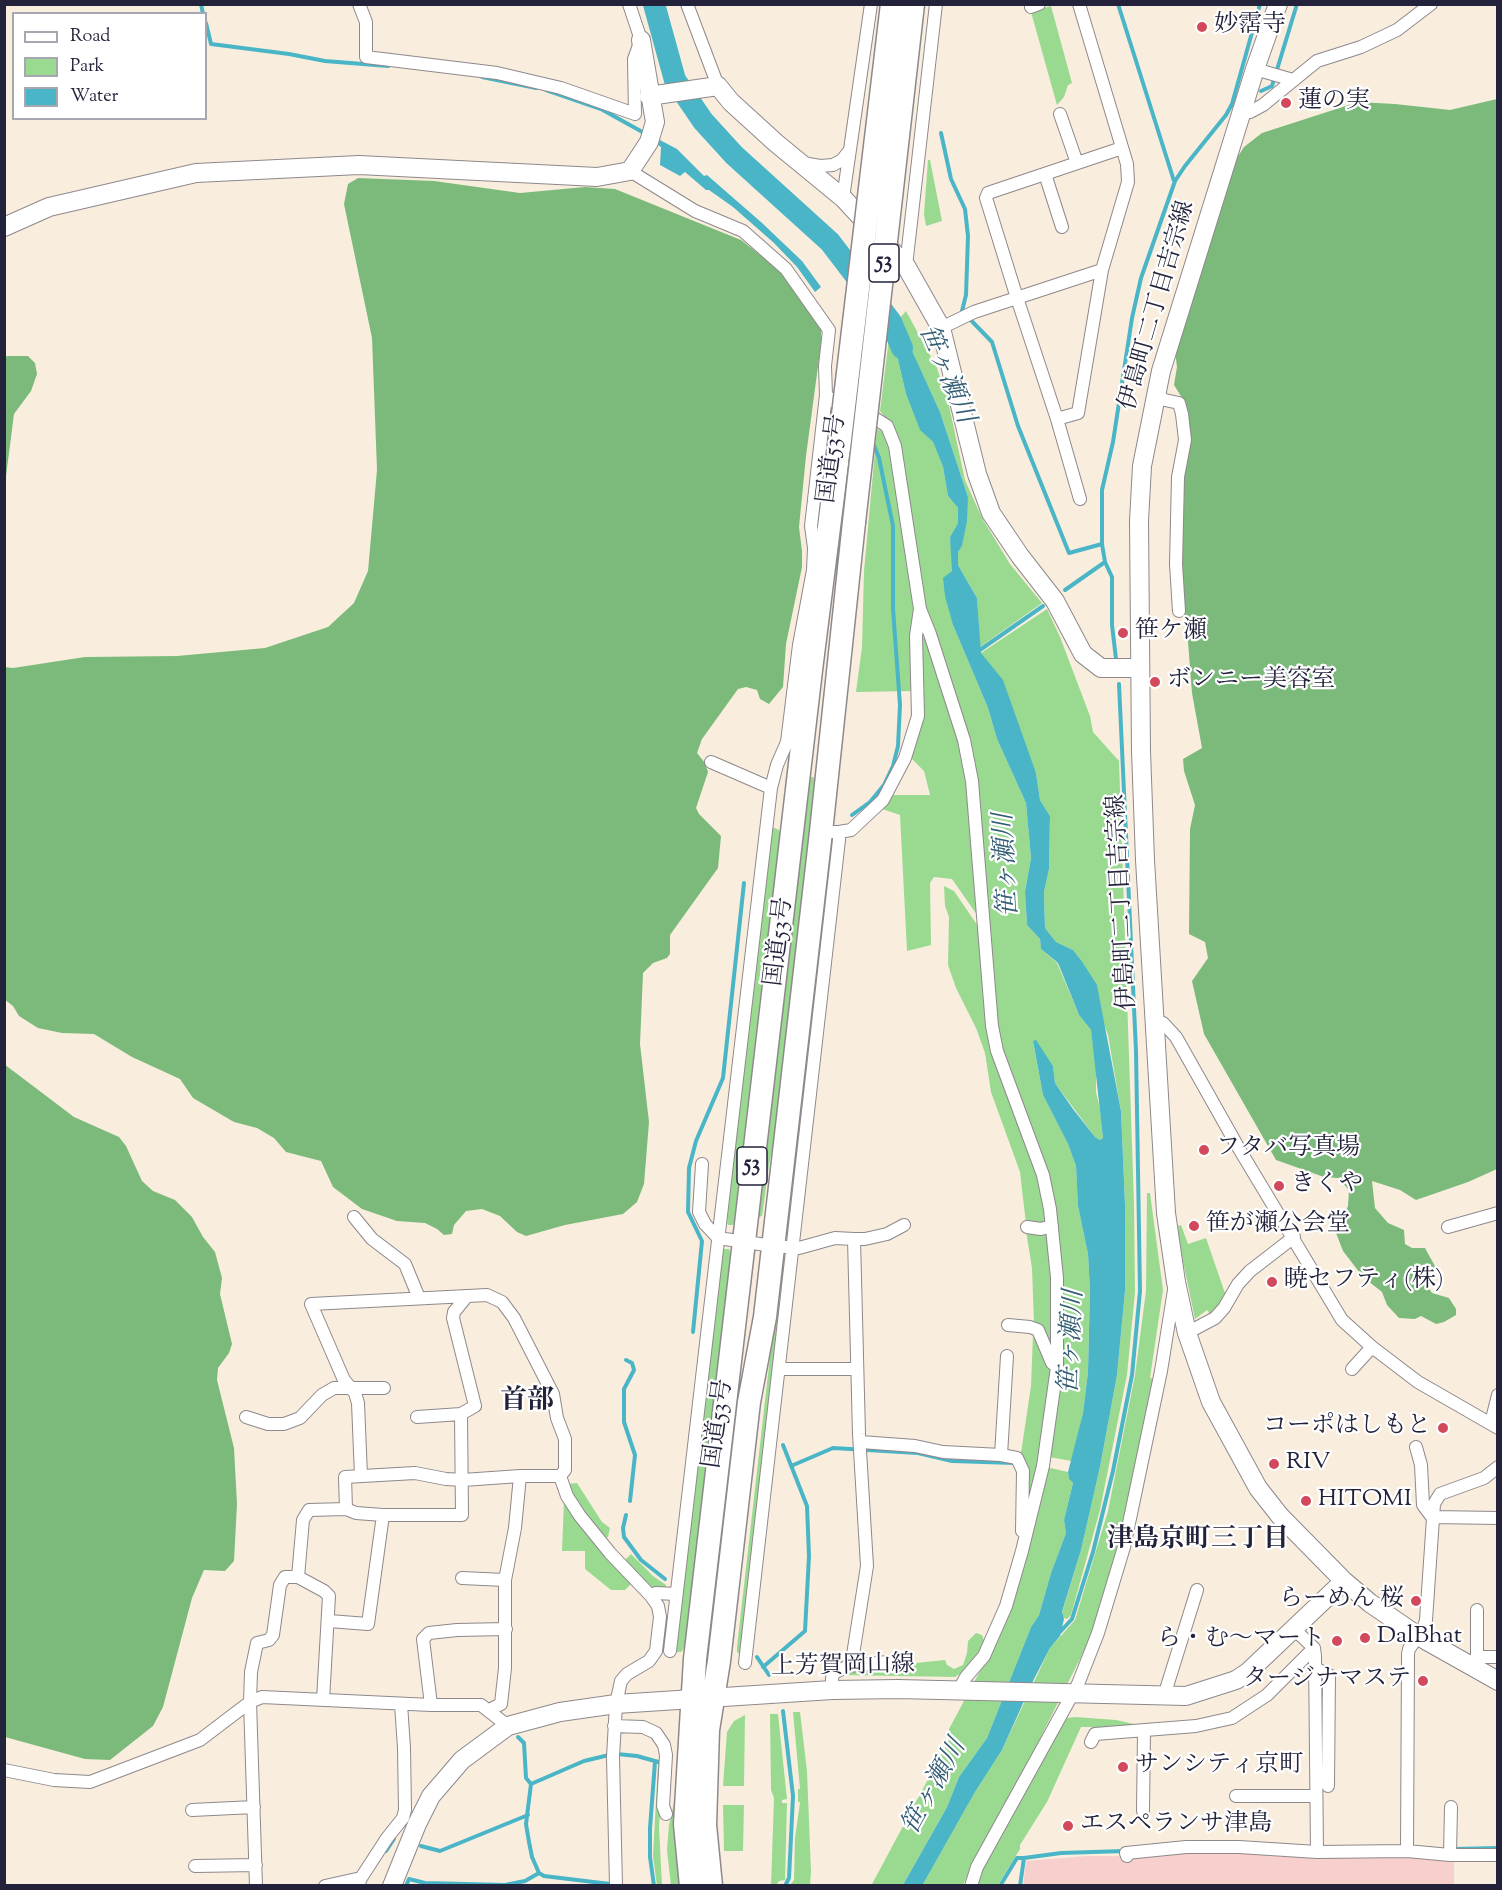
<!DOCTYPE html>
<meta charset="utf-8">
<style>
body{margin:0}
#map{position:relative;width:1502px;height:1890px;overflow:hidden;background:#f9eede;font-family:"Sorts Mill Goudy",serif}
canvas{display:block}
.frame{position:absolute;inset:0;border:6px solid #22223b;pointer-events:none}
.legend{position:absolute;left:12px;top:12px;width:195px;height:108px;box-sizing:border-box;background:#fff;border:2px solid #a7a7b1;margin:0;padding:8px 10px;list-style:none;font-size:18px;color:#22223b}
.legend li{display:flex;align-items:center;gap:12px;height:30px}
.legend b{width:30px;border:2px solid #a7a7b1}
</style>
<div id="map">
<canvas width="1502" height="1890"></canvas>
<div class="frame"></div>
<ul class="legend">
<li><b style="height:8px;background:#fff"></b>Road</li>
<li><b style="height:16px;background:#9ada90"></b>Park</li>
<li><b style="height:16px;background:#4ab5c7"></b>Water</li>
</ul>
</div>
<script>
const c = document.querySelector('canvas').getContext('2d');
c.lineJoin = 'round';
function fill(path, color) { c.fillStyle = color; c.fill(path, 'evenodd'); }
const toPath = rows => new Path2D(rows.map(r => 'M' + r).join(''));
function stroke(path, color, width, dash) { c.strokeStyle = color; c.lineWidth = width; c.lineCap = dash ? 'butt' : 'round'; c.setLineDash(dash || []); c.stroke(path); }
function drawText(font, color, halo, rows, align = 'center') {
  c.font = font + ' "Sorts Mill Goudy","Noto Serif JP",serif'; c.lineWidth = 4.5; c.setLineDash([]); c.textBaseline = 'middle'; c.strokeStyle = halo; c.fillStyle = color; for (const [text, x, y, turn = 0] of rows) {
    c.save(); c.translate(x, y); c.rotate((+turn || 0) * Math.PI / 180); c.textAlign = isNaN(turn) ? turn : align; if (halo) c.strokeText(text, 0, 0); c.fillText(text, 0, 0); c.restore();
  }
}
fill(toPath([
 [1185,1850,1405,1853,1454,1861,1454,1885,1023,1886,1026,1861,1086,1856,1140,1856]
]), '#f7d0ce');
fill(toPath([
 [1051,6,1072,83,1068,85,1064,97,1057,105,1031,12],
 [928,160,930,160,942,221,926,226,924,214],
 [906,311,937,368,948,401,965,480,982,518,1010,564,1042,603,980,647,977,598,958,565,958,552,962,546,968,497,940,412,910,347,899,319],
 [889,338,898,360,906,394,920,429,933,442,943,467,948,496,958,508,958,523,950,537,953,561,953,625,988,708,997,739,1026,803,1031,858,1025,892,1027,925,1040,939,1041,949,1057,963,1079,1015,1091,1030,1096,1067,1096,1092,1100,1109,1103,1138,1100,1140,1095,1137,1055,1083,1053,1066,1033,1042,1043,1095,1068,1144,1076,1166,1078,1206,1088,1254,1090,1290,1088,1372,1083,1413,1072,1461,1049,1457,1056,1399,1054,1209,1000,1051,976,779,924,608,891,424,880,411],
 [877,429,884,432,891,447,915,609,914,691,856,692,862,647,864,571],
 [1047,609,1060,637,1090,716,1093,732,1119,761,1134,1204,1135,1292,1127,1375,1100,1510,1071,1615,1067,1619,1062,1617,1062,1613,1081,1550,1100,1467,1117,1375,1125,1291,1125,1204,1121,1111,1108,1035,1081,960,1073,950,1056,942,1045,928,1044,892,1049,869,1050,816,1040,800,1036,773,981,653],
 [927,637,960,741,968,782,982,922,952,879,934,877,930,883,931,945,907,951,900,815,882,809,891,795,930,795,924,771,910,757,921,638],
 [805,776,818,778,781,1108,769,1165,763,1210,762,1216,759,1217,756,1215],
 [770,826,779,830,781,837,762,982,734,1222,733,1225,728,1225,727,1222],
 [832,847,788,1237,786,1235,830,849],
 [944,886,954,891,982,932,988,1026,1040,1175,1049,1224,1026,1224,1020,1172,991,1092,985,1053,976,1028,956,988,948,965,949,917,945,906],
 [1147,1193,1150,1193,1163,1290,1150,1378,1155,1379,1119,1546,1093,1633,1003,1812,972,1865,963,1885,922,1886,975,1792,1002,1750,1050,1648,1075,1620,1108,1511,1135,1375,1146,1291],
 [1181,1225,1188,1244,1206,1238,1226,1296,1217,1309,1210,1314,1207,1310,1195,1319,1181,1252,1178,1226],
 [1050,1230,1053,1359,1034,1324,1032,1268,1026,1231],
 [724,1249,729,1249,731,1254,685,1647,681,1652,676,1652,720,1252],
 [786,1254,741,1655,737,1652,737,1647,781,1260],
 [1033,1334,1051,1367,1050,1399,1026,1528,1026,1464,1021,1453,1031,1386],
 [1046,1467,1068,1472,1069,1479,1073,1483,1064,1520,1066,1533,1051,1573,1039,1615,1031,1627,987,1738,959,1777,947,1807,903,1885,871,1886,949,1740,949,1729,988,1656],
 [577,1483,602,1522,610,1528,608,1537,603,1539,572,1494,568,1484],
 [564,1500,632,1583,625,1590,611,1590,585,1569,585,1551,562,1551],
 [631,1554,653,1576,666,1585,666,1588,650,1587,624,1561],
 [976,1633,982,1635,984,1640,981,1653,970,1667,955,1677,841,1675,857,1669,945,1660,947,1665,954,1669,963,1665,967,1653,968,1641],
 [793,1712,800,1712,807,1771,811,1872,810,1885,790,1885,794,1880,795,1838,800,1802,798,1802,798,1789,800,1789],
 [770,1714,778,1714,787,1799,782,1800,782,1803,787,1803,785,1880,779,1881,776,1886,771,1885,774,1798,771,1790],
 [745,1715,744,1786,723,1786,727,1732,734,1721],
 [1075,1717,1116,1720,1134,1724,1131,1727,1081,1727,1047,1802,1020,1845,1020,1849,998,1885,977,1886,982,1869,1011,1813,1067,1718],
 [658,1764,663,1766,659,1827,662,1885,657,1886,653,1856],
 [674,1803,675,1849,680,1885,671,1886,667,1850,669,1825],
 [723,1805,744,1805,743,1851,724,1851]
]), '#9ada90');
fill(toPath([
 [1497,99,1497,1169,1468,1182,1416,1200,1400,1190,1372,1181,1375,1208,1388,1223,1404,1230,1405,1244,1412,1248,1425,1248,1436,1268,1428,1287,1432,1293,1449,1298,1456,1309,1456,1315,1444,1322,1436,1324,1421,1316,1415,1319,1399,1318,1387,1305,1382,1292,1363,1277,1343,1251,1336,1233,1348,1206,1349,1190,1338,1178,1324,1177,1276,1160,1204,1034,1192,981,1208,958,1205,942,1189,934,1190,829,1195,805,1184,771,1183,759,1202,748,1192,693,1187,629,1182,599,1179,564,1184,401,1174,385,1177,367,1175,351,1235,161,1244,147,1262,133,1358,102,1395,104,1450,110],
 [358,178,434,181,520,193,585,187,615,189,741,240,782,272,821,320,821,344,806,456,799,527,802,551,802,567,786,644,783,687,769,704,760,699,757,690,746,687,738,689,702,739,697,753,705,763,708,772,696,808,699,814,721,836,718,868,670,935,670,954,667,958,653,963,643,973,640,1044,649,1122,644,1184,637,1202,623,1214,565,1225,526,1236,517,1232,500,1216,482,1209,466,1211,454,1225,452,1234,444,1235,437,1229,425,1223,397,1221,362,1209,333,1187,321,1161,286,1152,274,1138,257,1128,234,1122,193,1098,180,1079,132,1057,94,1034,62,1033,38,1028,19,1016,13,1006,4,999,4,667,13,668,85,657,177,656,265,648,328,627,354,603,368,571,377,470,372,338,344,204,348,184],
 [8,356,28,356,35,363,37,374,31,391,14,414,5,484,4,357],
 [4,1064,74,1117,119,1137,126,1146,142,1181,153,1191,175,1200,192,1217,203,1237,215,1252,222,1278,220,1294,232,1344,229,1353,218,1368,217,1380,234,1448,237,1504,234,1561,225,1571,204,1570,192,1598,163,1707,153,1726,110,1760,85,1759,5,1737]
]), '#7bba7a');
fill(toPath([
 [660,140,677,149,704,176,707,175,761,222,802,261,821,287,815,292,797,267,774,243,733,207,709,190,706,190,685,172,680,176,660,165,661,147,658,145],
 [892,307,940,412,968,497,967,521,962,546,958,552,958,565,977,598,981,653,1003,680,1036,773,1040,800,1050,816,1049,869,1044,892,1045,928,1056,942,1073,950,1081,960,1097,985,1121,1111,1125,1204,1125,1291,1117,1375,1100,1467,1081,1550,1062,1612,1064,1619,1060,1636,1050,1648,1034,1679,1002,1750,975,1792,922,1886,903,1885,947,1807,959,1777,987,1738,1031,1627,1039,1615,1051,1573,1066,1533,1064,1520,1073,1483,1069,1479,1068,1472,1083,1413,1088,1372,1090,1290,1088,1254,1078,1206,1076,1166,1068,1144,1043,1095,1033,1041,1036,1040,1053,1066,1055,1083,1073,1109,1095,1137,1100,1140,1103,1138,1091,1030,1079,1015,1058,963,1041,949,1040,939,1027,925,1025,892,1031,858,1026,803,997,739,988,708,953,625,945,596,943,578,952,571,950,537,958,523,958,508,948,496,943,467,933,442,920,430,906,394,898,360,889,338]
]), '#4ab5c7');
stroke(toPath([
 [201,4,203,14],
 [1118,4,1174,181],
 [206,23,211,44,289,54,325,61,388,66],
 [482,77,536,88],
 [546,90,601,109,646,134],
 [1261,91,1272,86,1297,4],
 [941,133,951,179,965,209,968,236,966,295,962,311,992,342,1018,426,1069,553,1102,544],
 [1065,590,1105,562],
 [977,652,1043,606],
 [1116,659,1112,625,1112,577,1105,562,1102,544,1102,490,1113,442,1132,318,1141,278,1175,181,1185,166,1226,115,1232,104,1260,4],
 [852,815,870,802,884,785,893,766,898,746,900,705,893,609,893,526,879,458,873,443],
 [693,1332,702,1241,688,1212,689,1168,696,1141,723,1078,744,883],
 [626,1360,632,1363,634,1370,624,1389,624,1422,635,1455,630,1501],
 [791,1466,833,1448,918,1453,952,1461,1015,1463],
 [626,1515,623,1528,624,1537,641,1560,665,1579],
 [1059,1633,1072,1619,1093,1552,1113,1471,1132,1375,1140,1291,1136,1051,1119,684],
 [757,1657,769,1675],
 [763,1667,805,1631,809,1556,807,1506,783,1445],
 [783,1711,793,1796,789,1878,785,1886],
 [518,1737,524,1743,526,1778,531,1784,526,1824,529,1842,532,1857,539,1873,544,1876,610,1884],
 [617,1754,637,1756,662,1763],
 [531,1784,584,1761,609,1755],
 [421,1846,440,1851,528,1815],
 [1454,1849,1498,1848],
 [386,1851,394,1839],
 [406,1886,409,1879,425,1883,505,1885,525,1881,539,1873],
 [654,1886,650,1857,650,1828,655,1762],
 [1000,1886,1017,1858,1024,1858],
 [1020,1886,1024,1858,1061,1853,1124,1851]
]), '#4ab5c7', 4);
stroke(toPath([
 [654,4,675,80,703,121,734,155,830,242,891,322,902,348]
]), '#4ab5c7', 22);
const street = toPath([
 [359,4,366,22,366,57,497,73,561,88,635,114,634,59,641,40,629,4],
 [687,4,718,86],
 [1031,7,1039,4],
 [1255,69,1293,80],
 [1242,113,1250,112,1263,105,1317,61,1361,47,1397,30,1431,4],
 [1060,114,1077,163],
 [803,163,820,166,833,165,842,160,850,150],
 [630,171,695,211,743,231,786,269,829,330,825,366,826,395,834,402,873,417,887,426,895,446,920,609,916,636,918,716,905,758,883,800,851,830,839,832],
 [1045,174,1062,227],
 [843,198,871,4],
 [906,266,936,4],
 [941,328,974,312,1102,270,1128,182,1127,164,1079,4],
 [1156,395,1165,400,1179,403,1182,414,1185,440,1178,477,1176,564,1179,611],
 [1057,419,1078,413,1102,270],
 [1080,499,1057,419,1017,298,986,198,988,193,1122,148],
 [920,609,930,634,964,740,972,781,992,1026,997,1051,1043,1175,1050,1209,1057,1278,1057,1367,1043,1466,1022,1551,1006,1606,984,1656,966,1677,958,1691],
 [711,762,771,788],
 [1155,1023,1163,1023,1176,1037,1238,1147,1342,1320,1372,1347,1418,1382,1498,1428],
 [702,1164,699,1212,705,1224,718,1238,773,1246,799,1248,835,1238,854,1239,859,1434,867,1566,852,1661,848,1666,834,1673,832,1678,832,1690],
 [354,1217,372,1239,405,1264,419,1298],
 [1027,1227,1041,1229,1052,1226],
 [1448,1227,1498,1213],
 [854,1239,865,1239,887,1234,904,1225],
 [1008,1325,1030,1327,1038,1330,1052,1363,1056,1366],
 [1187,1333,1215,1318,1224,1308,1238,1284,1250,1271,1294,1237],
 [779,1369,856,1369],
 [1352,1369,1372,1347],
 [246,1417,268,1424,284,1424,300,1418,322,1395,334,1388,384,1388],
 [417,1417,461,1414],
 [1491,1423,1498,1395],
 [861,1442,915,1446,943,1452,1001,1455,1017,1458,1023,1471,1022,1531],
 [1416,1447,1421,1465,1423,1505,1432,1517,1498,1518],
 [1001,1455,1007,1356],
 [361,1476,358,1403,355,1393,344,1380,311,1304,487,1295,502,1302,514,1318,553,1394,557,1418,565,1439,565,1470,560,1476],
 [560,1476,567,1496,580,1516,610,1553,651,1596,658,1606,660,1617,656,1651,649,1661,627,1674,621,1681,616,1704,613,1757,616,1886],
 [346,1509,356,1513,383,1515],
 [298,1577,324,1591,329,1596,323,1700],
 [462,1578,505,1580],
 [651,1596,656,1593,676,1594],
 [1477,1610,1477,1657],
 [329,1621,368,1624,383,1515,462,1515,461,1414,475,1406,453,1318,454,1312,467,1296],
 [1295,1630,1314,1648,1315,1656,1317,1852],
 [670,1651,771,788,777,765,787,742,799,645,813,570,814,548,811,526,826,395],
 [745,1663,839,840,839,832,821,832],
 [1472,1663,1477,1657,1498,1657],
 [848,1666,907,1660],
 [1315,1668,1329,1675,1328,1786],
 [1164,1696,1197,1590],
 [431,1705,423,1639,429,1633,457,1630,506,1629],
 [489,1710,501,1704,505,1668,505,1580,515,1528,520,1476],
 [614,1726,643,1727,656,1733,664,1745,666,1755,663,1806,666,1814],
 [1091,1742,1095,1734,1196,1726,1232,1718,1267,1695,1314,1648],
 [4,1770,54,1780,90,1782,200,1740,250,1702,262,1697,431,1705,481,1705,508,1726],
 [1236,1796,1316,1796],
 [192,1810,254,1807],
 [1143,1811,1144,1730],
 [1407,1851,1408,1654,1409,1649,1424,1627,1426,1620,1434,1504,1440,1494,1484,1478,1498,1467],
 [1450,1855,1451,1807],
 [1127,1856,1126,1853,1186,1847,1239,1847,1317,1852,1407,1851,1450,1855,1498,1855],
 [195,1866,256,1865],
 [256,1886,250,1702,251,1672,257,1643,269,1640,273,1635,280,1585,285,1577,298,1577,303,1520,309,1510,346,1509,345,1477,415,1473,446,1479,463,1480,520,1476,560,1476],
 [325,1886,361,1878],
 [358,1886,361,1878,387,1838,403,1818,405,1810,404,1748,401,1704],
 [971,1886,977,1867,1078,1684,1098,1633,1124,1547,1161,1371,1174,1290]
]);
const secondary = toPath([
 [1278,4,1255,69,1161,371,1142,466,1139,521,1141,751,1145,860,1166,1213,1176,1282,1187,1333,1211,1402,1258,1488,1280,1516,1344,1581,1370,1603,1418,1636,1498,1681],
 [649,96,718,86,731,102,776,143,843,198,906,266,941,328,977,474,991,513,1020,556,1055,601,1083,654,1101,668,1139,668],
 [4,227,49,207,196,173,359,165,597,177,630,171,649,142,655,122,641,40],
 [392,1886,417,1824,431,1796,462,1760,508,1726,560,1712,616,1704,832,1690,898,1689,1186,1696,1236,1680,1248,1672,1344,1581]
]);
const highway = toPath([
 [691,1886,685,1824,695,1659,811,670,839,448],
 [711,1886,705,1825,708,1730,719,1661,749,1402,765,1317,821,832,854,522]
]);
stroke(street, '#8e888c', 14);
stroke(secondary, '#8e888c', 20);
stroke(highway, '#8e888c', 25);
stroke(street, '#fff', 12);
stroke(secondary, '#fff', 18);
stroke(highway, '#fff', 22);
const highwayBridge = toPath([
 [839,448,892,4],
 [854,522,913,4]
]);
stroke(highwayBridge, '#8e888c', 25, []);
stroke(highwayBridge, '#fff', 22);
for (const [x, y, r, color] of [
 [1202,27,6,"#d1495b"],
 [1286,103,6,"#d1495b"],
 [1123,633,6,"#d1495b"],
 [1155,682,6,"#d1495b"],
 [1204,1150,6,"#d1495b"],
 [1279,1186,6,"#d1495b"],
 [1194,1226,6,"#d1495b"],
 [1272,1282,6,"#d1495b"],
 [1443,1428,6,"#d1495b"],
 [1274,1464,6,"#d1495b"],
 [1306,1501,6,"#d1495b"],
 [1416,1601,6,"#d1495b"],
 [1365,1638,6,"#d1495b"],
 [1337,1641,6,"#d1495b"],
 [1423,1681,6,"#d1495b"],
 [1123,1767,6,"#d1495b"],
 [1068,1826,6,"#d1495b"]
]) { const dot = new Path2D(); dot.arc(x, y, r, 0, 2 * Math.PI); c.fillStyle = color; c.fill(dot); stroke(dot, '#fff', 2); }
for (const [x, y, w] of [
 [884,263,30],
 [752,1166,30]
]) { const box = new Path2D(); box.roundRect(x - w / 2, y - 19, w, 38, 4.5); c.fillStyle = '#fff'; c.fill(box); stroke(box, '#22223b', 1.5); }
drawText('bold 22px', '#22223b', null, [
 ["53",884,263],
 ["53",752,1166]
]);
drawText('24px', '#22223b', '#fff', [
 ["妙霑寺",1214,27],
 ["蓮の実",1298,103],
 ["笹ケ瀬",1135,633],
 ["ボンニー美容室",1167,682],
 ["フタバ写真場",1216,1150],
 ["きくや",1291,1186],
 ["笹が瀬公会堂",1206,1226],
 ["暁セフティ(株)",1284,1282],
 ["コーポはしもと",1431,1428,"right"],
 ["RIV",1286,1464],
 ["HITOMI",1318,1501],
 ["らーめん 桜",1404,1601,"right"],
 ["DalBhat",1377,1638],
 ["ら・む〜マート",1325,1641,"right"],
 ["タージナマステ",1411,1681,"right"],
 ["サンシティ京町",1135,1767],
 ["エスペランサ津島",1080,1826]
], 'left');
drawText('24px', '#22223b', '#fff', [
 ["伊島町二丁目吉宗線",1159,306,-74],
 ["国道53号",834,459,-83],
 ["伊島町二丁目吉宗線",1124,902,-93],
 ["国道53号",781,942,-83],
 ["国道53号",720,1424,-82],
 ["上芳賀岡山線",843,1668,-1]
]);
drawText('italic 26px', '#325d73', '#fff', [
 ["笹ヶ瀬川",944,375,67],
 ["笹ヶ瀬川",1009,865,-93],
 ["笹ヶ瀬川",1074,1342,-87],
 ["笹ヶ瀬川",936,1788,-61]
]);
drawText('bold 26px', '#22223b', '#fff', [
 ["津島京町三丁目",1198,1542]
]);
drawText('bold 27px', '#22223b', '#fff', [
 ["首部",527,1403]
]);
</script>
